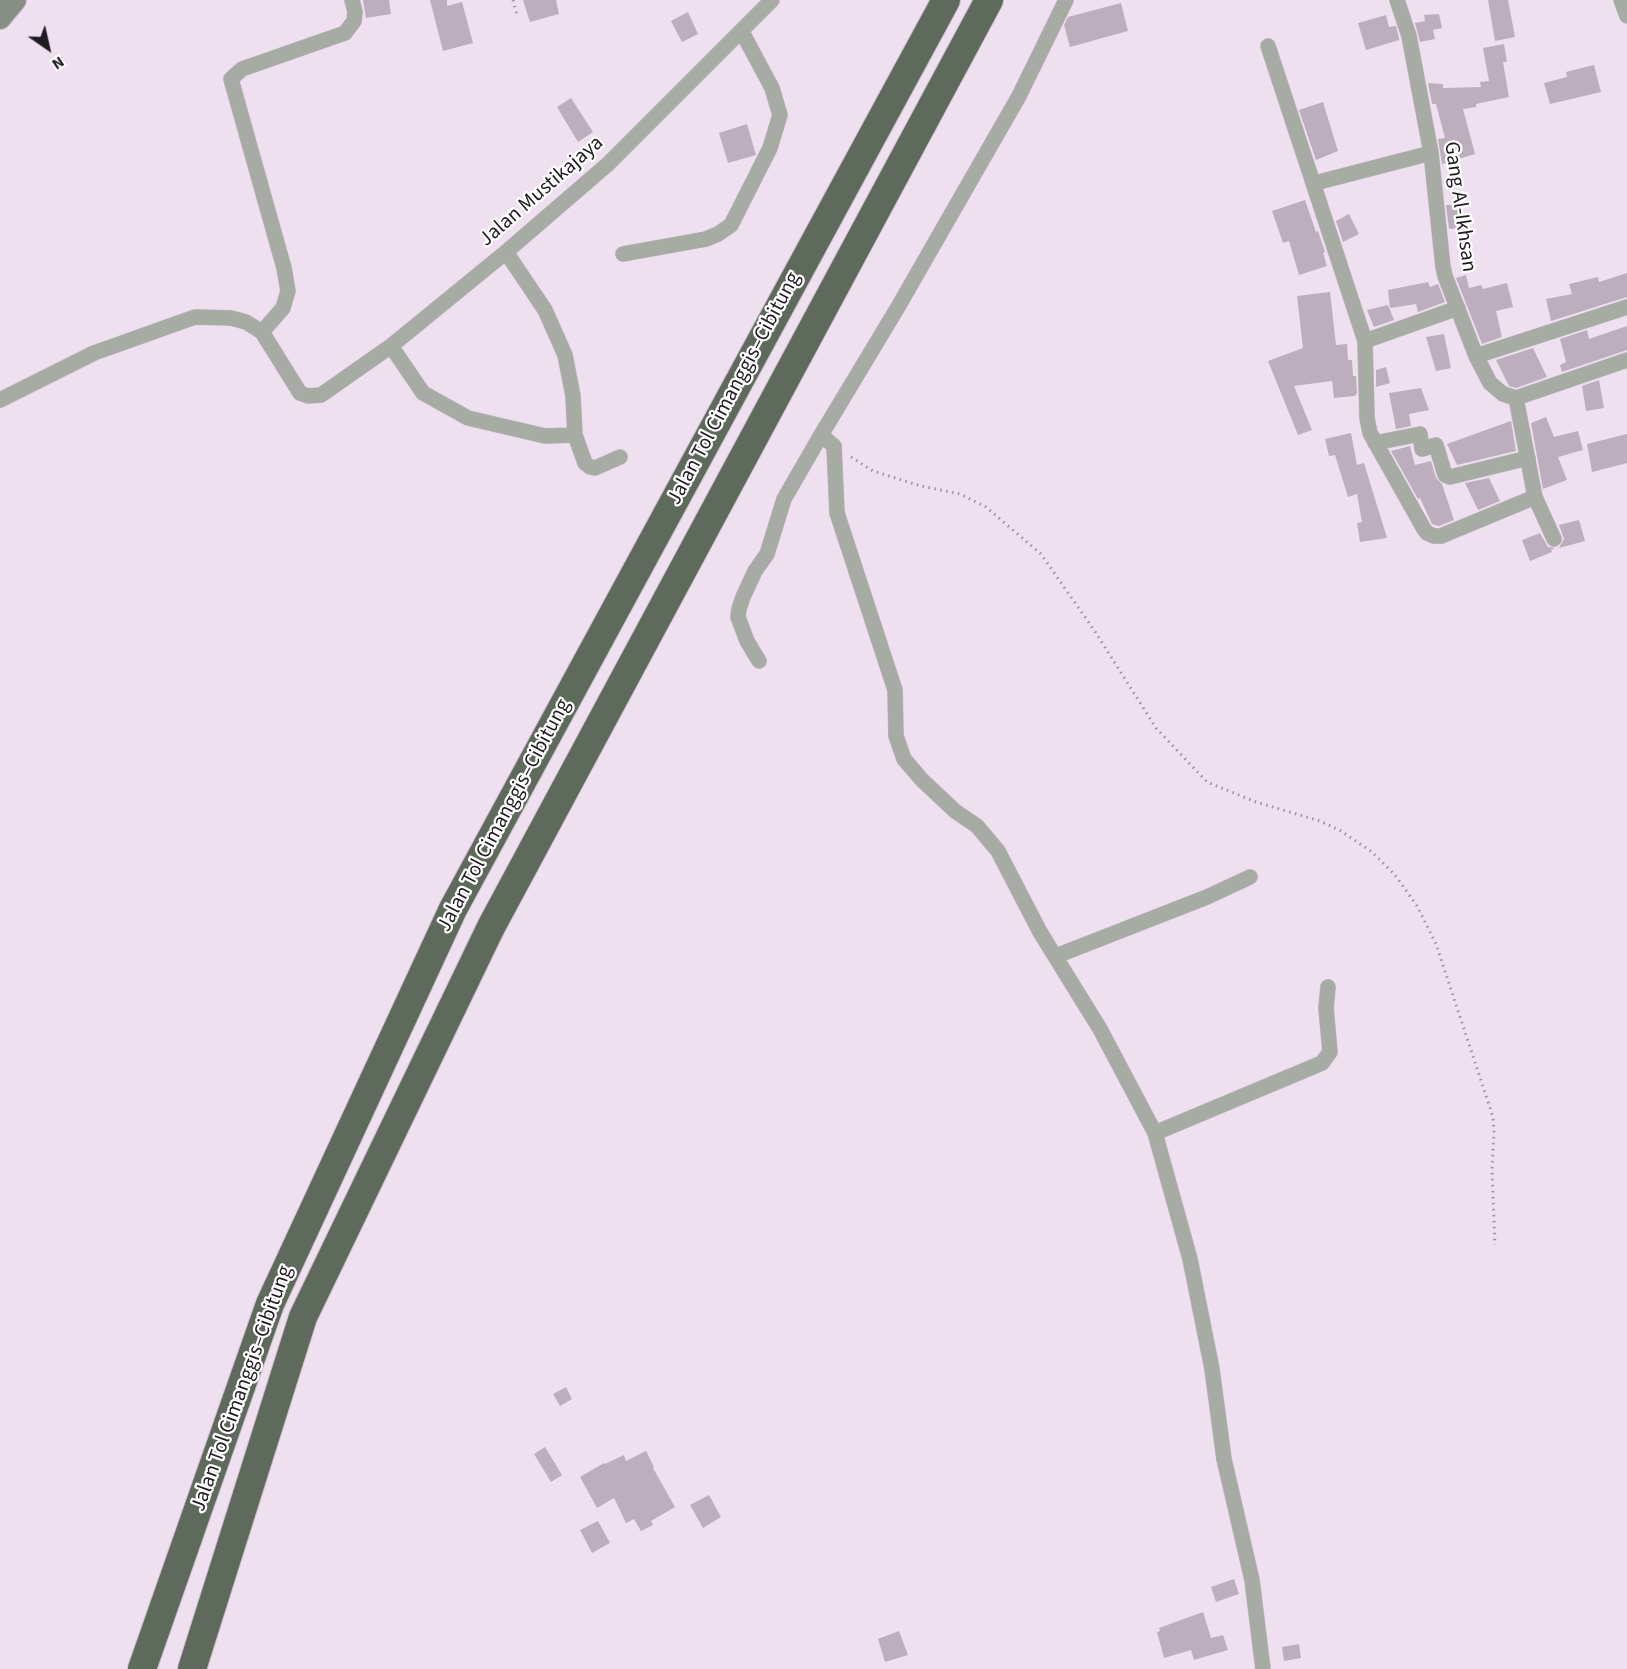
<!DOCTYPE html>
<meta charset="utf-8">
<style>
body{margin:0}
#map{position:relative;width:1627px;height:1669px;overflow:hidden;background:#efe0f0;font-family:"Source Sans 3",sans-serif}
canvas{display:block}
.north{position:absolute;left:18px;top:18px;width:60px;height:60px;-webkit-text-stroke:4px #fff;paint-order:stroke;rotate:146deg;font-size:16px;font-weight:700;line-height:24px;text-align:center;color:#201b20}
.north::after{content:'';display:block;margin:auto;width:21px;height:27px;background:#201b20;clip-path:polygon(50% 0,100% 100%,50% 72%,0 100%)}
</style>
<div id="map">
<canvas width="1627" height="1669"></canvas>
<div class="north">N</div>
</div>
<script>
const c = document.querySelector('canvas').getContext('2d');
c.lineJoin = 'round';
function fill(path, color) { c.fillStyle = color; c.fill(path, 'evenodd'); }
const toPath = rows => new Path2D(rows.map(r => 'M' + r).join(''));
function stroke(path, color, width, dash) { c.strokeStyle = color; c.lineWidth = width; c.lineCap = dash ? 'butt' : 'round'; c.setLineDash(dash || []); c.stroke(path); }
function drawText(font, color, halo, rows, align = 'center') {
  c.font = font + ' "Source Sans 3",sans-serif'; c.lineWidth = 4.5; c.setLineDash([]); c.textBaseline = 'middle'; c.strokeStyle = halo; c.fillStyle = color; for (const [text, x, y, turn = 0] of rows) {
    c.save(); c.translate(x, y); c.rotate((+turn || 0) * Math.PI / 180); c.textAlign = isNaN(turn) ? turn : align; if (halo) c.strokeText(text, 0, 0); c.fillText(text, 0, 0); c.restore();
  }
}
fill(toPath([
 [363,0,389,0,391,14,366,18],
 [430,0,447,0,447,6,462,2,473,43,443,51],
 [523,0,556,0,559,14,530,22],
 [1488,0,1508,0,1515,37,1495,41],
 [1121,3,1128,31,1070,47,1064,25,1068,17],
 [688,12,698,34,682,42,671,21],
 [1439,14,1442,28,1433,30,1435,39,1420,42,1415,23,1425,21,1424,15],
 [1386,15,1389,27,1396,26,1400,43,1399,40,1366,50,1358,23],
 [1504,44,1507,62,1503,62,1509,97,1476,104,1476,107,1463,109,1475,154,1442,164,1438,139,1445,138,1436,104,1432,104,1428,83,1443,84,1443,88,1481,87,1480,82,1489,81,1483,48],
 [1594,65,1601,92,1550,104,1544,83,1567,77,1566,72],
 [571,98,593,132,578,142,557,107],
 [1323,102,1338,151,1316,160,1299,110],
 [747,124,756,155,728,163,719,133],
 [1305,200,1316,232,1318,231,1325,252,1323,253,1327,266,1299,275,1289,241,1283,243,1272,211],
 [1446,205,1459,205,1460,228,1449,229],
 [1349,214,1359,234,1343,242,1336,221],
 [1627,273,1627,297,1551,321,1546,299,1572,294,1569,284,1598,277,1599,282],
 [1466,275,1469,288,1481,285,1483,289,1507,283,1513,307,1496,311,1502,337,1482,344,1456,278],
 [1428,282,1430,287,1438,284,1445,302,1418,312,1416,304,1390,308,1388,290],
 [1330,292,1336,345,1347,344,1348,360,1352,360,1353,376,1356,376,1357,393,1355,396,1334,398,1332,381,1294,386,1312,430,1298,435,1268,361,1303,348,1297,296],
 [1388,305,1394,320,1374,327,1367,310],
 [1627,326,1627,350,1562,372,1560,365,1566,362,1560,339,1587,330,1589,339],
 [1444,334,1451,368,1436,371,1426,337],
 [1533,348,1547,377,1516,388,1509,386,1496,360],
 [1386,367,1390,383,1376,387,1376,370],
 [1599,380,1604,408,1586,411,1582,386],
 [1421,388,1429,410,1409,414,1411,426,1396,429,1389,393],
 [1546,417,1554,437,1578,431,1583,450,1558,457,1567,480,1543,489,1531,423],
 [1511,421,1516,451,1457,465,1447,444],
 [1351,433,1357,465,1364,463,1387,538,1360,542,1357,523,1362,522,1357,494,1348,497,1335,455,1329,456,1325,439],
 [1627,434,1627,463,1592,472,1587,444],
 [1410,446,1415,465,1431,461,1436,478,1442,484,1454,520,1439,526,1432,524,1420,498,1418,499,1391,451],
 [1489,478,1500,501,1478,510,1465,483],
 [1579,520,1585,541,1559,548,1564,539,1559,525],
 [1540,533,1548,547,1555,548,1551,550,1552,552,1530,561,1522,540],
 [566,1387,572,1399,560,1406,553,1394],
 [545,1447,562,1475,551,1482,534,1454],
 [646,1451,654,1467,653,1468,675,1507,651,1521,653,1525,641,1531,634,1519,626,1523,614,1498,597,1508,580,1477,604,1463,605,1464,624,1455,626,1461],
 [709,1495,721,1517,703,1528,690,1505],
 [598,1521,610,1543,592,1553,580,1530],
 [1234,1579,1239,1594,1216,1602,1211,1587],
 [1203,1612,1211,1638,1223,1635,1228,1650,1194,1660,1191,1650,1164,1658,1157,1632,1160,1631,1159,1628],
 [899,1631,908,1655,885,1662,878,1639],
 [1299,1644,1301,1658,1284,1661,1282,1647]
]), '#bdaebd');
const minor = toPath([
 [1397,0,1409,36,1431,153,1443,267,1445,276,1476,356,1490,383,1503,394,1516,398,1535,497,1554,539],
 [1621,0,1627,16],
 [1268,46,1365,341,1367,418,1370,433,1424,529,1427,533,1434,536,1441,536,1535,497],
 [1315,183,1431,153],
 [506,252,545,310,565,355,573,396,575,435],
 [623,254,706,239,718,234,731,225,770,148,780,115,772,88,742,32],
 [262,332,283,308,288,291,284,268,231,79,242,69,345,33,354,21,355,12,352,0],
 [1365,341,1458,308],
 [391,346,423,393,468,418,545,436,575,435,585,463,590,467,595,468,620,457],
 [1476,356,1627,307],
 [1516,398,1627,360],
 [0,400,94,353,195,317,231,318,246,322,262,332,300,393,308,396,321,395,391,346,506,252,608,164,772,0],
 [821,435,834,446,837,513,895,690,896,736,904,759,922,780,955,811,977,826,998,851,1040,932,1100,1029,1155,1133,1190,1259,1212,1369,1224,1459,1252,1580,1263,1669],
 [1375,443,1420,434,1422,449,1436,445,1445,475,1450,477,1528,458],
 [759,661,747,641,738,617,739,609,743,597,755,571,767,554,784,499,821,435,898,307,1019,96,1066,0],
 [1056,956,1207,897,1250,877],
 [1155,1133,1322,1063,1330,1052,1326,1008,1328,987]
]);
const secondary = toPath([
 [0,18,15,0]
]);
const motorway = toPath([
 [142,1669,270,1304,453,909,946,0],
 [192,1669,303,1317,491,927,989,0]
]);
stroke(minor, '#cabdcb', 16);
stroke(secondary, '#cabdcb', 24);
stroke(motorway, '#cabdcb', 30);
stroke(toPath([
 [513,0,517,15],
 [851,457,873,471,921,486,960,494,986,507,1041,554,1094,630,1156,728,1207,782,1256,802,1320,821,1341,831,1372,852,1395,875,1417,906,1436,944,1493,1117,1494,1133,1492,1169,1495,1245]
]), '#9c919d', 3, [1.5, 4.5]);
stroke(minor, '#a6aca4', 15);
stroke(secondary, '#878f85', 22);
stroke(motorway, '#5e6a5b', 28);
drawText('21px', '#201b20', '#fff', [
 ["Jalan Mustikajaya",542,192,-41],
 ["Gang Al-Ikhsan",1459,207,82],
 ["Jalan Tol Cimanggis–Cibitung",735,389,-62],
 ["Jalan Tol Cimanggis–Cibitung",505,816,-62],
 ["Jalan Tol Cimanggis–Cibitung",243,1389,-70]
]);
</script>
